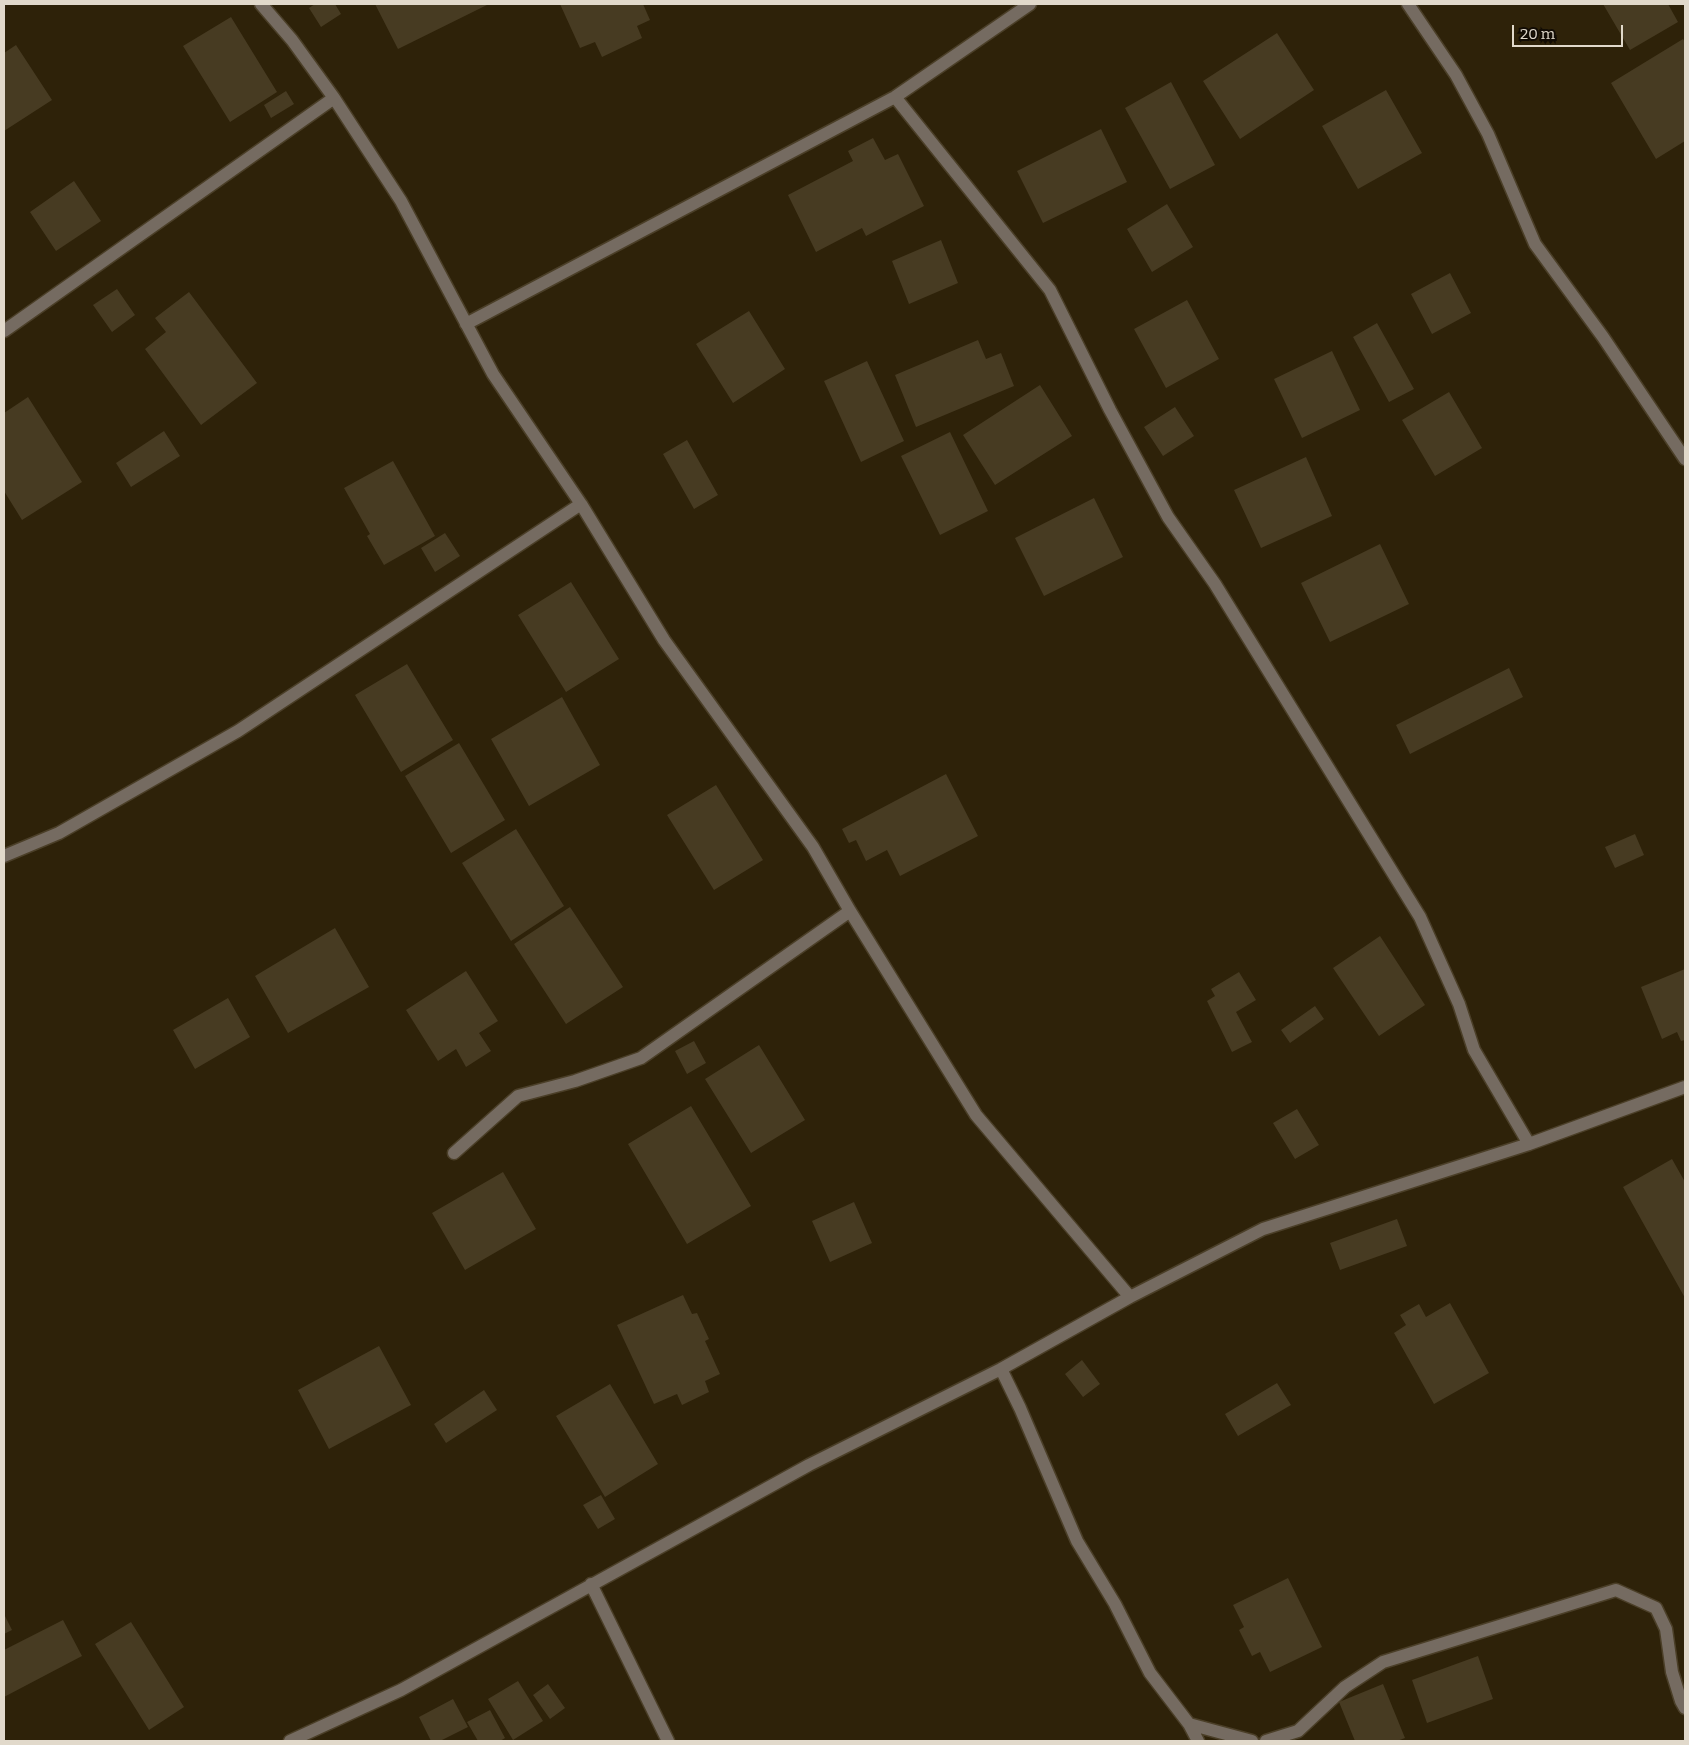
<!DOCTYPE html>
<style>
body{margin:0}
#map{position:relative;width:1689px;height:1745px;overflow:hidden;background:#2e2209;font-family:Bitter,serif}
canvas{display:block}
.frame{position:absolute;inset:0;border:5px solid #e1d9cb;pointer-events:none}
.scale{position:absolute;left:1512px;top:25px;width:111px;height:22px;box-sizing:border-box;border:2px solid #e1d9cb;border-top:0;padding-left:6px;font-size:15px;line-height:18px;white-space:nowrap;color:#e1d9cb;-webkit-text-stroke:4px #120c04;paint-order:stroke}
</style>
<div id="map">
<canvas width="1689" height="1745"></canvas>
<div class="frame"></div>
<div class="scale">20 m</div>
</div>
<script>
const c = document.querySelector('canvas').getContext('2d');
c.lineJoin = 'round';
function fill(path, color) { c.fillStyle = color; c.fill(path, 'evenodd'); }
const toPath = rows => new Path2D(rows.map(r => 'M' + r).join(''));
function stroke(path, color, width, dash) { c.strokeStyle = color; c.lineWidth = width; c.lineCap = dash ? 'butt' : 'round'; c.setLineDash(dash || []); c.stroke(path); }
fill(toPath([
 [315,4,335,4,341,14,321,27,309,8],
 [375,4,489,4,398,49],
 [560,4,643,4,650,20,637,26,642,38,602,57,595,42,580,48],
 [1603,4,1668,4,1678,22,1630,50],
 [231,17,277,92,230,122,183,46],
 [1277,33,1314,90,1240,139,1203,81],
 [1683,39,1685,42,1685,141,1656,159,1611,83],
 [16,45,52,100,4,131,4,53],
 [1171,82,1215,165,1170,189,1125,108],
 [1386,90,1422,153,1358,189,1322,126],
 [286,91,294,104,271,118,264,105],
 [1101,129,1127,182,1043,223,1017,171],
 [873,138,885,160,898,154,924,206,866,236,862,228,816,252,788,195,853,161,848,151],
 [74,181,101,221,56,251,30,212],
 [1167,204,1193,247,1152,272,1127,229],
 [941,240,958,283,909,304,892,261],
 [1450,273,1471,313,1432,334,1411,294],
 [117,289,135,315,112,332,93,305],
 [189,292,257,383,201,425,145,349,166,332,155,318],
 [1187,300,1219,359,1166,388,1134,329],
 [749,311,785,369,733,403,696,344],
 [1377,323,1414,389,1389,402,1353,337],
 [978,340,986,359,1001,353,1014,386,916,427,895,375],
 [1332,351,1360,410,1302,438,1274,379],
 [867,361,904,441,861,462,824,381],
 [1040,385,1072,436,995,485,963,435],
 [1449,392,1482,448,1435,476,1402,420],
 [28,397,82,482,22,520,4,491,4,413],
 [1175,407,1194,436,1163,456,1144,427],
 [164,431,180,456,131,487,116,463],
 [950,432,988,511,940,535,901,456],
 [687,440,718,495,694,509,663,454],
 [1306,457,1332,516,1261,548,1234,490],
 [393,461,435,536,384,565,367,536,370,534,344,488],
 [1094,498,1123,557,1044,596,1015,538],
 [445,533,460,556,435,572,421,548],
 [1380,544,1409,604,1330,642,1301,583],
 [571,582,619,659,566,692,518,615],
 [407,664,453,740,401,772,355,695],
 [1509,668,1523,697,1410,754,1396,725],
 [562,697,600,765,529,806,491,739],
 [459,743,505,820,451,853,405,776],
 [946,774,978,836,900,876,887,850,866,861,856,840,849,843,842,829],
 [716,785,763,860,714,890,667,815],
 [516,829,564,906,511,941,462,863],
 [1635,834,1644,855,1615,868,1605,847],
 [570,907,623,987,566,1024,514,944],
 [335,928,369,987,288,1033,255,976],
 [1380,936,1425,1005,1379,1036,1333,968],
 [1685,969,1685,1040,1681,1041,1677,1032,1662,1039,1641,987],
 [466,971,498,1021,479,1033,491,1051,466,1067,456,1049,438,1061,406,1010],
 [1239,972,1256,1000,1236,1012,1252,1042,1232,1052,1207,1001,1215,996,1211,989],
 [228,998,250,1037,195,1069,173,1030],
 [1315,1006,1324,1019,1290,1043,1281,1030],
 [694,1041,706,1063,687,1074,675,1051],
 [759,1045,805,1120,751,1153,705,1079],
 [691,1106,751,1206,687,1244,628,1144],
 [1297,1109,1319,1145,1295,1159,1273,1123],
 [1672,1159,1685,1182,1685,1298,1623,1187],
 [503,1172,536,1229,465,1270,432,1213],
 [854,1202,872,1243,830,1262,812,1221],
 [1397,1219,1407,1246,1340,1270,1330,1243],
 [683,1295,692,1314,697,1313,709,1339,705,1341,720,1374,705,1381,709,1392,682,1405,677,1394,654,1404,617,1325],
 [1450,1303,1489,1373,1434,1404,1394,1333,1406,1325,1400,1315,1419,1304,1426,1317],
 [379,1346,411,1405,329,1449,298,1390],
 [1082,1360,1100,1384,1083,1397,1065,1374],
 [1277,1383,1291,1405,1238,1436,1225,1414],
 [610,1384,658,1464,605,1497,556,1416],
 [484,1390,497,1410,446,1443,434,1424],
 [601,1495,615,1519,598,1529,583,1505],
 [1288,1578,1322,1647,1270,1672,1260,1652,1252,1656,1239,1630,1244,1627,1233,1605],
 [4,1614,12,1630,4,1634],
 [63,1620,82,1656,4,1697,4,1650],
 [131,1622,184,1707,149,1730,95,1644],
 [1478,1656,1493,1699,1427,1723,1412,1680],
 [518,1681,543,1721,513,1740,488,1699],
 [548,1684,565,1708,550,1719,533,1695],
 [1383,1684,1405,1738,1397,1741,1355,1741,1339,1702],
 [453,1699,468,1727,440,1741,431,1741,419,1717],
 [490,1710,505,1738,500,1741,478,1741,467,1722]
]), '#473b22');
const minor = toPath([
 [261,4,292,40,334,98,401,201,493,374,581,504,664,640,813,847,850,911,976,1115,1130,1297],
 [1408,4,1456,75,1488,134,1535,244,1603,337,1685,459],
 [895,97,1050,290,1110,410,1168,517,1215,584,1420,917,1459,1004,1474,1050,1529,1144],
 [466,324,895,97,1030,4],
 [4,331,334,98],
 [4,856,59,833,238,731,581,504],
 [454,1153,518,1096,575,1081,641,1058,850,911],
 [1001,1369,1020,1408,1077,1541,1115,1604,1150,1673,1189,1724,1252,1741],
 [591,1584,668,1741],
 [1189,1724,1198,1741],
 [290,1741,401,1690,809,1465,1001,1369,1130,1297,1263,1229,1529,1144,1685,1087],
 [1266,1741,1298,1731,1345,1687,1383,1662,1616,1590,1656,1608,1666,1629,1672,1672,1681,1701,1685,1708]
]);
stroke(minor, '#4b3f28', 15);
stroke(minor, '#756b61', 12);
</script>
